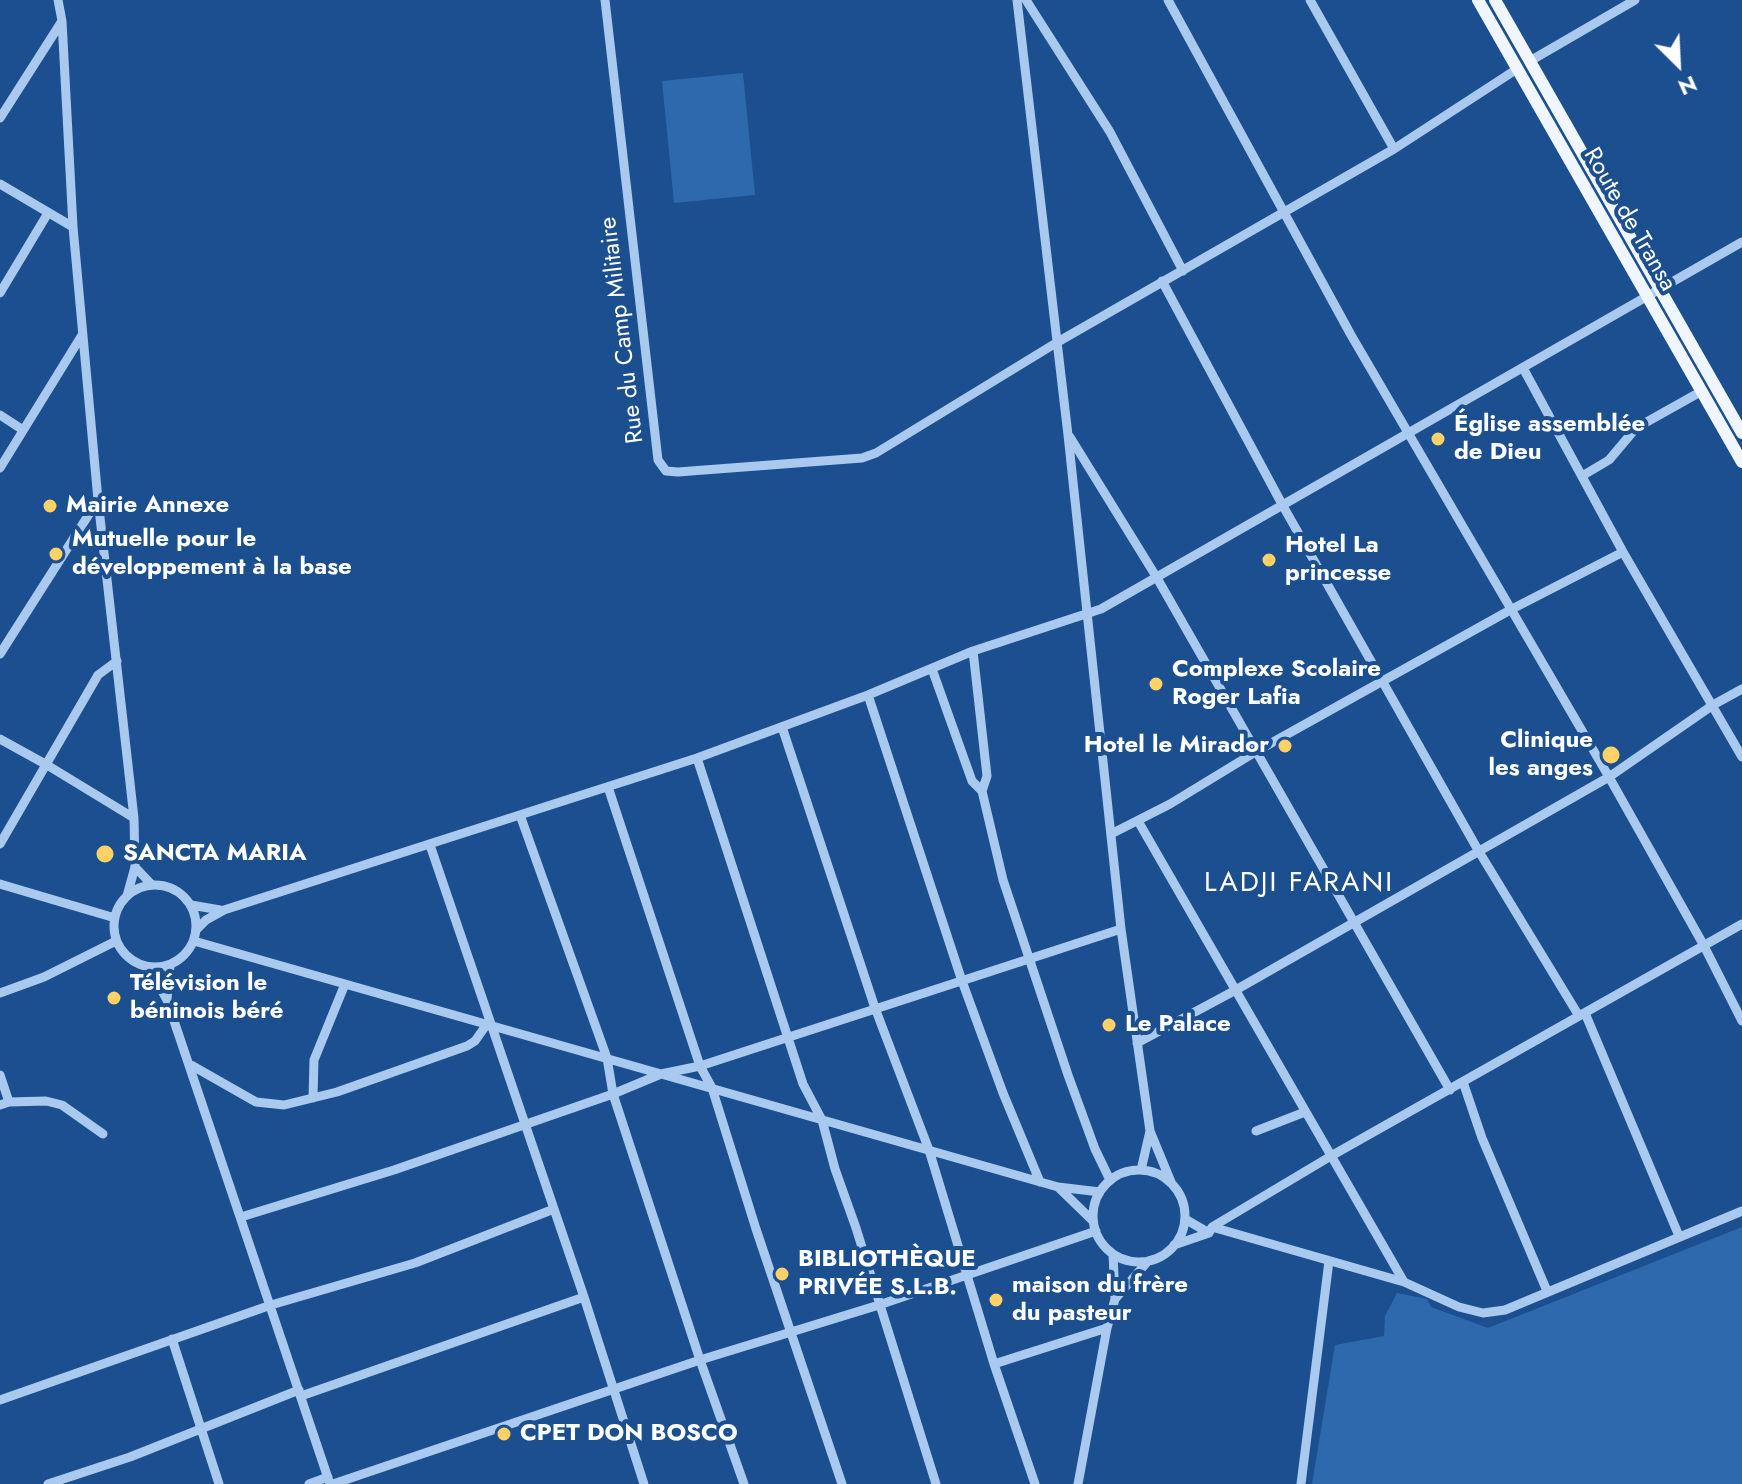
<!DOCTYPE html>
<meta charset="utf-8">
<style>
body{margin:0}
#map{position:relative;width:1742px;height:1484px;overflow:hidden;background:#1b4f8f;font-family:Jost,sans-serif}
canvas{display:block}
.north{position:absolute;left:1638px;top:24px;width:80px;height:80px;-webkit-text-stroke:6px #1b4f8f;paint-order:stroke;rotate:156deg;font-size:22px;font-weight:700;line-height:32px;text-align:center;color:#fff}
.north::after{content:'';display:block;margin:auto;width:28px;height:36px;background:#fff;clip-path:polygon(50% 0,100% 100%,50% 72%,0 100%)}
</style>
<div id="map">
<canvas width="1742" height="1484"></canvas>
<div class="north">N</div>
</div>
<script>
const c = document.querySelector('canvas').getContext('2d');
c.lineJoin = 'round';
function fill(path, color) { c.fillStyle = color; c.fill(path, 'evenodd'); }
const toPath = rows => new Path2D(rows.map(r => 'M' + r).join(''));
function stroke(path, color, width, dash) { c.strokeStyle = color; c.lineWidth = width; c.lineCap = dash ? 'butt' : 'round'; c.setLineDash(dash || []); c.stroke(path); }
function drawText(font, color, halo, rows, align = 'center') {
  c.font = font + ' Jost,sans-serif'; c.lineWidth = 8; c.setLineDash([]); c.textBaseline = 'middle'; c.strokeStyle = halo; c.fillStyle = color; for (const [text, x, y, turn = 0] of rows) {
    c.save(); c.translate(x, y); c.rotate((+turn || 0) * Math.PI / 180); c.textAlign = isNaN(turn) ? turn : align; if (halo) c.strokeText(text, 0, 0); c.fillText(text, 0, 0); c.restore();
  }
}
fill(toPath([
 [743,73,755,195,674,203,662,81],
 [1742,1227,1742,1484,1312,1484,1335,1345,1384,1336,1385,1316,1397,1293,1427,1299,1431,1307,1488,1328]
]), '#2e69ad');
stroke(toPath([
 [58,0,62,21,73,227],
 [605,0,658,460,666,471,678,472,862,458,876,453,1056,343,1394,149,1517,69],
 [1017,0,1068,435,1121,929,1150,1131,1171,1182],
 [1026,0,1110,132,1183,271],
 [1168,0,1351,335,1609,777,1703,944,1742,1021],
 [1310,0,1394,149],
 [1530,61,1635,0],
 [0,118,62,21],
 [0,184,73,227,98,500,134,818,135,867,127,896],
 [1162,281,1283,506,1478,850,1579,1016],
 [0,293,48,213],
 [1523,368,1623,552,1742,757],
 [0,415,23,430],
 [1070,437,1157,578,1450,1090],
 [0,468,82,335],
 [1582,476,1609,460,1636,428,1702,391],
 [973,651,987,776,982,791,1003,880,1068,1075,1095,1149,1110,1180],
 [0,654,98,500],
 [932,669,972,781,982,791],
 [868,695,962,981,1003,1093,1040,1182],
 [782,727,875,1008,929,1150,994,1364,1035,1484],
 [0,739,47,765,134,818],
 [697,758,803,1084,822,1120,835,1169,856,1228,936,1484],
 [608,787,700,1066,712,1088,756,1229,842,1484],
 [520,815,607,1058,613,1094,700,1360,744,1484],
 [1138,821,1404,1282],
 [1111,834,1170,804,1257,751,1512,609,1623,552],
 [0,844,98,675,117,661],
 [430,845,584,1297,644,1484],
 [135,867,152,885],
 [0,884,115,918],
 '114 926a41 41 0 1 1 82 0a41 41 0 1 1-82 0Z',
 [191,905,220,910],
 [197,929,206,920,224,910,697,758,868,695,973,651,1101,609,1742,242],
 [194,941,1058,1187,1100,1192],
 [149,967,167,1000,170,965],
 [0,993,44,977,116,941],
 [167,1000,330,1484],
 [1585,1013,1679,1236],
 [1137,1043,1234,991,1609,777,1713,705,1742,689],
 [191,1065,256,1102,284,1105,337,1092,467,1046,475,1041,487,1024],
 [0,1075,9,1102],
 [1463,1082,1482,1138,1547,1291],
 [313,1098,314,1060,345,984],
 [0,1105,9,1102,46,1101,62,1105,103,1134],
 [1256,1131,1305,1112],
 [1141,1170,1150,1131],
 '1093 1216a46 46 0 1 1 92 0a46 46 0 1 1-92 0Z',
 [1058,1187,1093,1221],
 [241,1217,394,1170,613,1094,661,1074,700,1066,1121,929],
 [1185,1219,1209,1233],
 [1212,1227,1331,1156,1742,924],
 [1174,1245,1209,1233,1212,1227,1404,1282,1459,1307,1483,1313,1505,1310,1742,1211],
 [1115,1299,1148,1261],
 [172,1339,219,1484],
 [994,1364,1107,1328],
 [301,1396,584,1297],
 [0,1400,271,1305,415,1263,554,1209],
 [48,1484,130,1457,299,1390],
 [309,1484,328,1477],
 [333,1484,700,1360,879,1305,1096,1231],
 [1078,1484,1107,1328,1115,1299,1113,1254],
 [1301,1484,1329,1261]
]), '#a9c9ee', 9);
stroke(toPath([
 [1478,0,1742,462],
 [1495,0,1742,433]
]), '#f0f6ff', 12);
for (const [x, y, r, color] of [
 [1438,439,8,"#ffd166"],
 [50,506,8,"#ffd166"],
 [56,554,8,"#ffd166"],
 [1269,560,8,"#ffd166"],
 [1156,684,8,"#ffd166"],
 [1285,746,8,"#ffd166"],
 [1611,755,10,"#ffd166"],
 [105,854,10,"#ffd166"],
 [114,998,8,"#ffd166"],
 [1109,1025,8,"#ffd166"],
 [782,1274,8,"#ffd166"],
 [996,1300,8,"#ffd166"],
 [504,1434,8,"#ffd166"]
]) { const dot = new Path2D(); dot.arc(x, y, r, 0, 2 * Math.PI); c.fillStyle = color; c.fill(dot); stroke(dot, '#1b4f8f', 3); }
drawText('24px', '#fff', '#1b4f8f', [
 ["Route de Transa",1629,220,60],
 ["Rue du Camp Militaire",623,330,-97]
]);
drawText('bold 24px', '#fff', '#1b4f8f', [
 ["Église assemblée",1454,425],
 ["de Dieu",1454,453],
 ["Mairie Annexe",66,506],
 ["Mutuelle pour le",72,540],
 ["développement à la base",72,568],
 ["Hotel La",1285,546],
 ["princesse",1285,574],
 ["Complexe Scolaire",1172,670],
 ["Roger Lafia",1172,698],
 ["Clinique",1593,741,"right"],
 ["les anges",1593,769,"right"],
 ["Hotel le Mirador",1269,746,"right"],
 ["SANCTA MARIA",123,854],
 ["Télévision le",130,984],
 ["béninois béré",130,1012],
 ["Le Palace",1125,1025],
 ["BIBLIOTHÈQUE",798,1260],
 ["PRIVÉE S.L.B.",798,1288],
 ["maison du frère",1012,1286],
 ["du pasteur",1012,1314],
 ["CPET DON BOSCO",520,1434]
], 'left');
c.letterSpacing = '2px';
drawText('28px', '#fff', '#1b4f8f', [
 ["LADJI FARANI",1299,884]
]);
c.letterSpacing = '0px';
</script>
